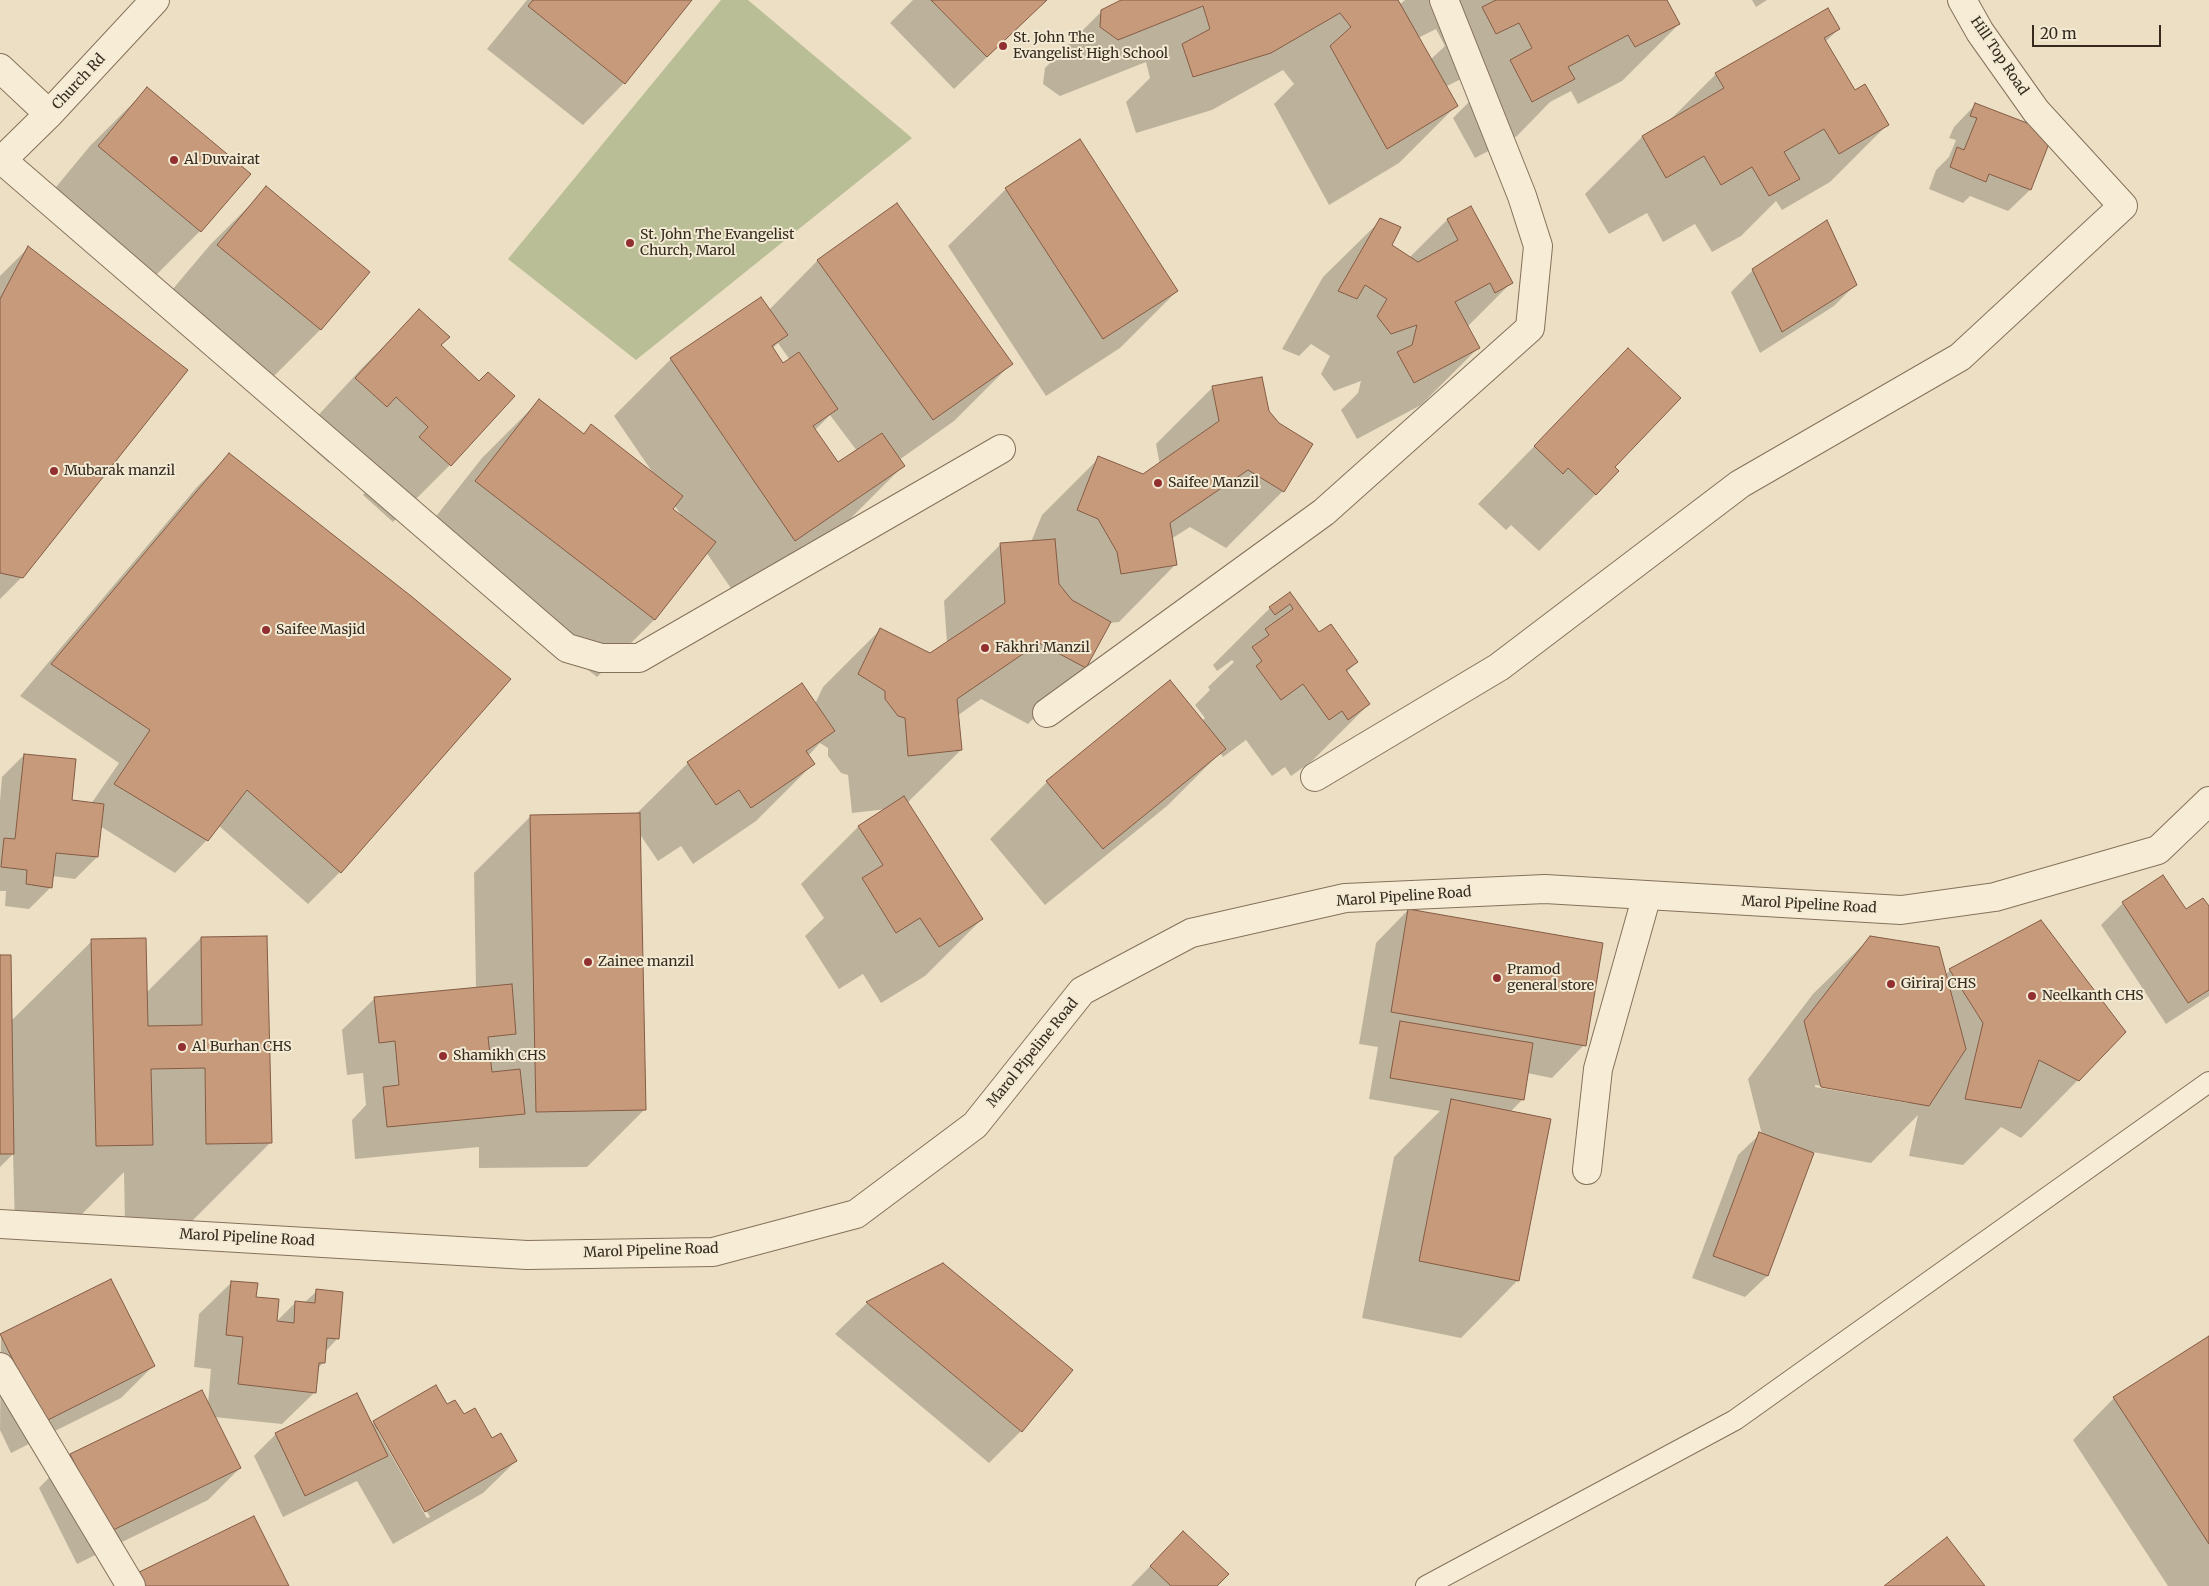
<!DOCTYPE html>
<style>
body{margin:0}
#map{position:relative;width:2209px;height:1586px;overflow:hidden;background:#ecdfc4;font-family:Merriweather,serif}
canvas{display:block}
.scale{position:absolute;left:2032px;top:25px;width:129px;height:22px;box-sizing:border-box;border:2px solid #362a1f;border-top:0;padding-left:6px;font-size:15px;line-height:18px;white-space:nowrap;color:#362a1f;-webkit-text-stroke:4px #f3ead3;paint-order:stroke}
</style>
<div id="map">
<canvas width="2209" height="1586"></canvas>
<div class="scale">20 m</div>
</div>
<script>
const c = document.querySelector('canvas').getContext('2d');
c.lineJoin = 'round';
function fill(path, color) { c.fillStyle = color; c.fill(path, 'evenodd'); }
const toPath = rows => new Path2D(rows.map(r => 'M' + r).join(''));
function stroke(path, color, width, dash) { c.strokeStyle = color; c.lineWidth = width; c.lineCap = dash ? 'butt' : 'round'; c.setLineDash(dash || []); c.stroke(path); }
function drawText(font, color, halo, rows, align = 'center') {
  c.font = font + ' Merriweather,serif'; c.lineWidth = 4; c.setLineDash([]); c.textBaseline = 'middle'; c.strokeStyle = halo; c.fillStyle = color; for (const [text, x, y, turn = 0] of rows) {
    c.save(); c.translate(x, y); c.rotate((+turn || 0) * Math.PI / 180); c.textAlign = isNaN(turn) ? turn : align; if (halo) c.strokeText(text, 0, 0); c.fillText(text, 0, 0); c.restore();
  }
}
fill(toPath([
 [721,0,748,0,912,138,636,360,508,259]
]), '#babe97');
fill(toPath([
 [527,0,691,0,624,83,583,125,487,49],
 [913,0,1046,0,954,89,890,23],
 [1124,0,1396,0,1399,5,1405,0,1666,0,1679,24,1622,81,1578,104,1571,91,1550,102,1517,136,1475,158,1453,118,1472,99,1461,79,1445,87,1456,106,1399,163,1329,205,1274,104,1294,84,1283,70,1212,110,1136,133,1126,102,1150,78,1146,62,1060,96,1043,84,1045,68,1102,11],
 [1436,29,1445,46,1430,60,1418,38],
 [1752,0,1767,0,1756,7],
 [1827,10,1839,29,1825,42,1854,91,1887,125,1830,182,1782,210,1776,201,1741,236,1712,252,1695,224,1663,242,1647,213,1609,234,1585,194,1642,137,1669,121,1716,74],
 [147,89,249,174,200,231,143,288,42,204,90,146],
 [1975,105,2030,190,2008,211,1970,196,1963,203,1929,189,1936,170,1949,157,1956,140,1949,138,1954,127],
 [1079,141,1177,291,1120,348,1046,396,948,246,1006,189],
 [267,188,369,273,320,330,263,387,161,303,210,245],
 [896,205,1011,364,954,421,899,460,903,466,846,523,737,597,706,552,654,620,597,677,419,538,482,458,539,401,583,435,592,426,653,473,614,416,671,359,769,310,817,261],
 [778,343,790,360,783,365,772,349],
 [830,415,857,451,838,463,815,430],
 [674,505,684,519,671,509],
 [1470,208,1511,283,1467,327,1478,348,1421,405,1357,439,1341,410,1358,393,1361,381,1334,391,1321,374,1330,356,1311,344,1299,356,1282,349,1323,277,1381,220,1391,245,1409,258,1447,220],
 [28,248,22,577,0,599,0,276],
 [1753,270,1856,284,1834,306,1760,353,1731,292],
 [419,311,440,345,479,382,513,396,450,465,393,522,363,495,372,484,339,454,329,463,299,436,362,368],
 [1628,350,1613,467,1596,494,1539,551,1511,525,1506,530,1478,504],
 [1213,387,1283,491,1226,548,1190,527,1171,539,1176,564,1119,622,1109,623,1085,667,1028,724,981,699,957,716,961,750,907,803,982,919,925,976,881,1003,863,974,839,989,805,936,824,918,801,884,858,827,887,809,852,813,848,775,841,773,828,756,828,748,820,743,808,756,813,764,756,821,693,864,681,846,658,861,639,833,644,1110,587,1167,479,1168,479,1147,355,1159,352,1120,366,1105,363,1073,347,1075,342,1030,375,998,476,989,474,873,531,816,636,814,688,763,815,704,823,687,880,630,930,654,947,643,944,601,1001,544,1031,542,1042,515,1099,458,1144,476,1160,465,1156,444],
 [229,455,509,679,340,872,308,904,218,825,207,840,175,873,100,826,97,857,75,879,52,876,51,887,29,909,5,906,6,891,0,891,0,801,2,777,24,755,71,801,91,804,119,763,20,696,197,487],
 [1290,594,1319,634,1357,662,1346,673,1369,704,1312,761,1291,776,1285,767,1272,776,1246,740,1223,757,1220,753,1167,806,1045,905,990,839,1047,782,1170,682,1202,721,1205,718,1195,705,1210,690,1208,687,1234,662,1232,660,1217,671,1213,665,1270,608],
 [2163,877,2185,911,2209,908,2209,996,2166,1024,2101,925,2123,903],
 [1408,910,1584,1045,1552,1078,1527,1073,1523,1099,1510,1112,1518,1280,1461,1338,1362,1318,1394,1157,1440,1111,1369,1099,1378,1047,1359,1044,1376,943],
 [1871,937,1945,975,1950,970,2078,1080,2021,1138,2001,1127,1963,1165,1909,1156,1918,1115,1871,1163,1813,1152,1767,1276,1745,1297,1692,1278,1738,1155,1760,1134,1762,1135,1748,1079,1813,994],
 [1815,1085,1908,1101,1908,1103,1815,1087],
 [201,938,271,1142,189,1224,125,1225,124,1172,70,1226,15,1227,13,1154,0,1167,0,956,11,1021,92,941,146,993],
 [232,1282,255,1298,276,1322,296,1302,304,1303,317,1291,342,1294,337,1339,325,1352,324,1362,317,1369,315,1392,282,1424,214,1417,240,1468,208,1500,77,1564,39,1488,71,1455,208,1404,211,1369,194,1367,199,1314],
 [867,1303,1021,1431,989,1463,835,1334],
 [1,1335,153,1366,121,1398,11,1453,0,1430],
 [2209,1337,2209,1586,2168,1586,2073,1440,2114,1398],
 [357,1395,371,1425,374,1422,447,1406,464,1416,516,1461,483,1493,393,1544,357,1481,283,1517,254,1456,276,1434],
 [377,1430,380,1430,430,1517,427,1518],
 [1162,1554,1216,1586,1131,1586]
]), '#0003');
const building = toPath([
 [533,0,692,0,625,84,528,6,533,0],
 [931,0,1047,0,987,57,931,0],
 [1121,0,1398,0,1458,106,1387,149,1330,46,1351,27,1340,13,1271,53,1193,77,1182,44,1210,29,1203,6,1118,40,1100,27,1101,10,1121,0],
 [1496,0,1667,0,1680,24,1635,47,1628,35,1568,67,1575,79,1532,102,1510,60,1532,48,1519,23,1496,34,1482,7,1496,0],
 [1828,8,1840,29,1824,38,1855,90,1865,84,1889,125,1839,154,1824,129,1784,152,1800,179,1769,196,1752,167,1721,185,1704,156,1666,178,1642,136,1724,88,1715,73,1828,8],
 [147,87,251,174,201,232,98,146,147,87],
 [1975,103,2053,133,2031,190,1989,174,1986,182,1950,167,1957,147,1964,150,1977,118,1970,116,1975,103],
 [1080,139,1178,291,1103,339,1005,188,1080,139],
 [266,186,370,272,321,330,217,245,266,186],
 [897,203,1013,364,933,420,817,260,897,203],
 [1471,206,1513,283,1495,293,1490,283,1455,302,1480,348,1414,383,1397,352,1412,345,1417,325,1391,334,1377,316,1387,299,1365,285,1357,299,1338,291,1380,218,1401,227,1392,245,1418,262,1458,240,1447,219,1471,206],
 [1827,220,1857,285,1782,332,1752,269,1827,220],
 [28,246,188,370,23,578,0,573,0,299,28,246],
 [761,297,788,335,772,346,783,363,799,352,838,409,813,426,838,462,882,433,905,466,795,541,670,358,761,297],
 [419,309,450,337,441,345,479,381,488,372,515,396,451,466,419,437,428,427,396,397,387,407,355,378,419,309],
 [1628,348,1681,398,1615,467,1619,471,1596,495,1568,468,1563,474,1534,446,1628,348],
 [1262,377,1269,411,1279,423,1313,444,1284,492,1248,470,1170,523,1177,565,1121,574,1117,552,1098,519,1077,510,1098,456,1143,474,1219,421,1212,386,1262,377],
 [539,399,584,434,591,424,683,496,673,509,716,542,655,620,475,481,539,399],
 [229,453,411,596,511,679,341,873,247,790,208,841,114,784,150,730,51,664,229,453],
 [1055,539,1059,584,1072,600,1111,622,1086,668,1039,643,957,699,962,750,908,756,905,718,898,716,885,699,885,691,858,674,880,628,930,653,1005,603,1000,543,1055,539],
 [1290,592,1319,632,1331,624,1358,662,1346,670,1370,704,1348,720,1342,711,1329,720,1303,684,1281,700,1256,666,1262,661,1252,647,1269,635,1265,629,1293,609,1290,604,1275,615,1269,607,1290,592],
 [1170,680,1226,749,1103,849,1046,781,1170,680],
 [802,683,835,731,806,751,815,764,751,808,739,790,716,805,687,762,802,683],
 [24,754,76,759,72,800,104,804,98,857,56,853,52,888,26,884,27,870,1,867,4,838,15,839,24,754],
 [904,796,983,919,939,947,920,918,896,933,862,878,883,865,858,826,904,796],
 [640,813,646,1110,536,1112,530,815,640,813],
 [2163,875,2186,909,2203,898,2209,906,2209,990,2188,1003,2122,902,2163,875],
 [1408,909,1603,943,1586,1046,1391,1012,1408,909],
 [2041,920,2126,1032,2079,1081,2039,1060,2021,1108,1965,1099,1983,1023,1949,969,2041,920],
 [267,936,272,1143,206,1144,205,1068,151,1069,153,1145,96,1146,91,939,146,938,148,1026,202,1025,201,937,267,936],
 [1870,936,1939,947,1966,1049,1929,1106,1821,1087,1804,1021,1870,936],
 [0,955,11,955,14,1154,0,1154,0,955],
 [512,984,516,1034,488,1037,492,1072,520,1069,525,1114,387,1127,383,1087,399,1085,395,1041,379,1043,374,997,512,984],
 [1400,1021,1533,1043,1524,1100,1390,1078,1400,1021],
 [1451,1099,1551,1119,1519,1281,1419,1261,1451,1099],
 [1759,1132,1814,1153,1768,1276,1713,1256,1759,1132],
 [943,1263,1073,1370,1022,1432,866,1302,943,1263],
 [111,1279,155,1366,44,1422,0,1334,111,1279],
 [231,1281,258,1283,256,1297,279,1299,277,1321,294,1323,295,1301,315,1303,316,1289,343,1292,339,1339,327,1338,325,1363,319,1363,316,1393,238,1384,243,1337,226,1335,231,1281],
 [2209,1336,2209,1544,2113,1397,2209,1336],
 [436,1385,447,1404,455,1400,464,1414,475,1408,492,1438,501,1433,517,1461,425,1512,373,1421,436,1385],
 [202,1390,241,1468,109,1532,70,1454,202,1390],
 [357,1393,388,1456,305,1496,275,1433,357,1393],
 [254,1516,289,1586,133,1586,129,1577,254,1516],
 [1183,1531,1229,1574,1217,1586,1171,1586,1150,1566,1183,1531],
 [1947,1537,1985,1586,1884,1586,1947,1537]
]);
fill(building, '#c89a7c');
stroke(building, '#835b43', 1);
const lane = toPath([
 [1426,1586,1735,1420,2209,1082]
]);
const street = toPath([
 [0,68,49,114],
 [2,160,567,648,601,658,639,658,1001,449],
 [0,162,49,114,155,0],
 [1047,713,1324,512,1530,328,1538,246,1522,196,1444,0],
 [1315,777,1499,667,1740,484,1960,357,2123,206,2036,111,1980,32,1962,0],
 [1587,1170,1598,1069,1647,895],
 [0,1224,527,1255,713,1252,856,1214,975,1125,1082,991,1191,933,1345,898,1545,889,1901,910,1995,897,2158,850,2209,801],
 [0,1367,131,1586]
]);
stroke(lane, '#85715b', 22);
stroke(street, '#85715b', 30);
stroke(lane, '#f7edd7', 20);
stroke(street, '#f7edd7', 28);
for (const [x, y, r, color] of [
 [1003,46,5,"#912f31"],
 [174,160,5,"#912f31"],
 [630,243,5,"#912f31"],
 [54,471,5,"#912f31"],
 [1158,483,5,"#912f31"],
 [266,630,5,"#912f31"],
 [985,648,5,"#912f31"],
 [588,962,5,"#912f31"],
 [1497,978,5,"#912f31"],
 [1891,984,5,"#912f31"],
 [2032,996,5,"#912f31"],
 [182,1047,5,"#912f31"],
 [443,1056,5,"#912f31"]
]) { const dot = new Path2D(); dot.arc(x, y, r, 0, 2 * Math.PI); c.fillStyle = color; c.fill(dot); stroke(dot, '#f3ead3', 2); }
drawText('14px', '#362a1f', '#f3ead3', [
 ["St. John The",1013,38],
 ["Evangelist High School",1013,54],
 ["Al Duvairat",184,160],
 ["St. John The Evangelist",640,235],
 ["Church, Marol",640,251],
 ["Mubarak manzil",64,471],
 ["Saifee Manzil",1168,483],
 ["Saifee Masjid",276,630],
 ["Fakhri Manzil",995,648],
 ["Zainee manzil",598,962],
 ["Pramod",1507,970],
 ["general store",1507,986],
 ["Giriraj CHS",1901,984],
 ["Neelkanth CHS",2042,996],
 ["Al Burhan CHS",192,1047],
 ["Shamikh CHS",453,1056]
], 'left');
drawText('14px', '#362a1f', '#f3ead3', [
 ["Hill Top Road",1999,56,56],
 ["Church Rd",79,82,-47],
 ["Marol Pipeline Road",1404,897,-4],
 ["Marol Pipeline Road",1809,905,3],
 ["Marol Pipeline Road",1033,1053,-51],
 ["Marol Pipeline Road",247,1238,3],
 ["Marol Pipeline Road",651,1251,-2]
]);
</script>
